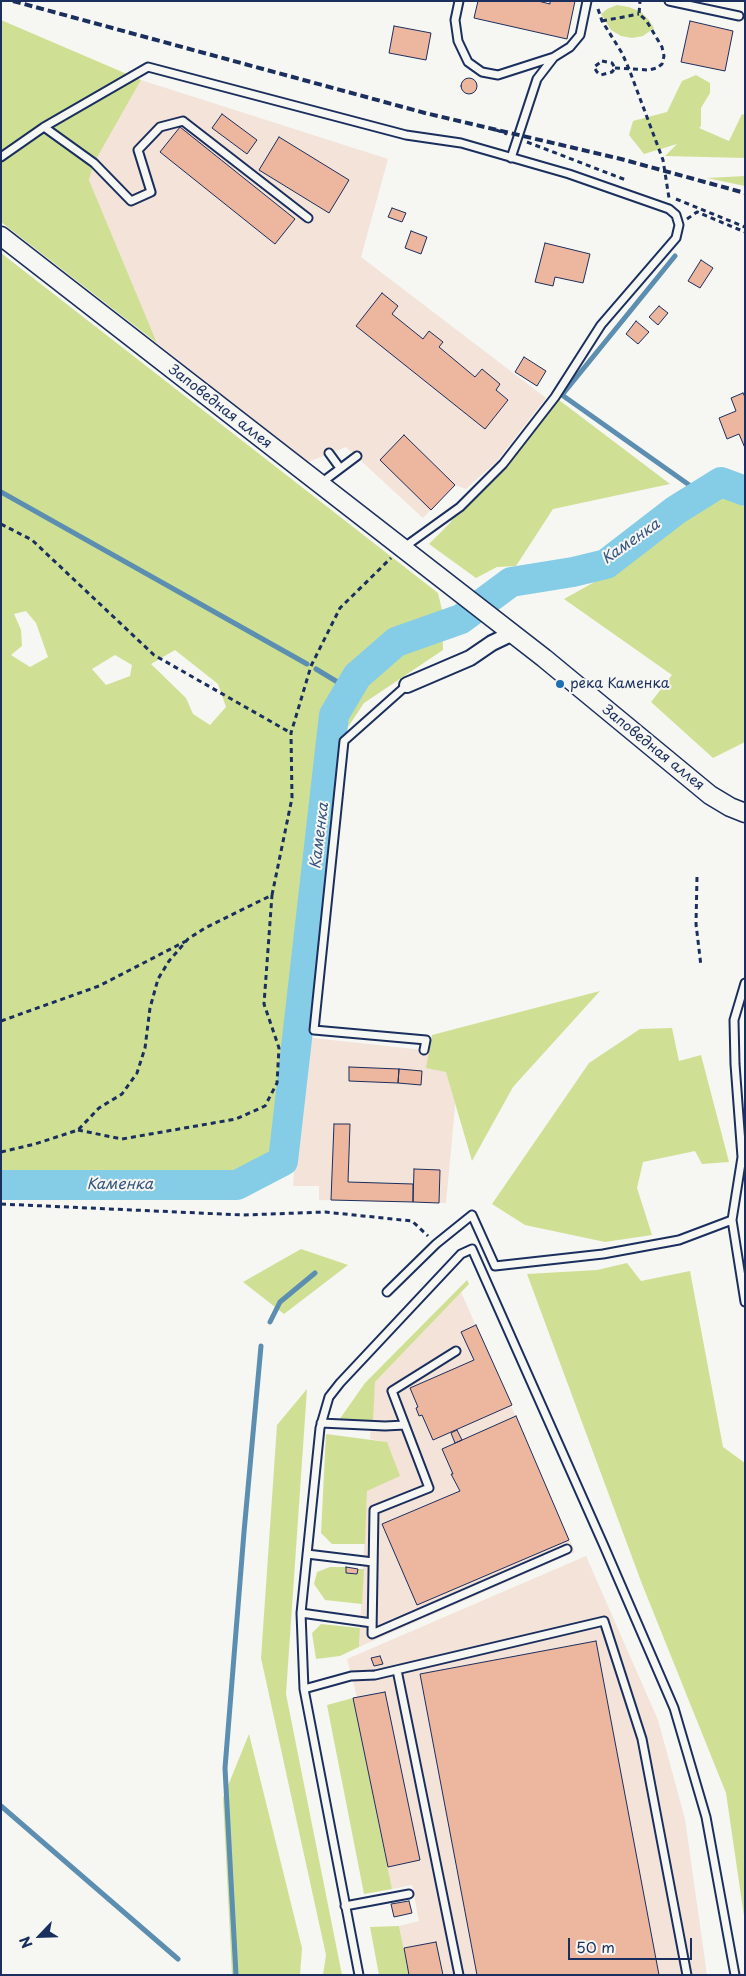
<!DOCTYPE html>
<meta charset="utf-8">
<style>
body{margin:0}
#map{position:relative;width:746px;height:1976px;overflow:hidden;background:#f6f6f2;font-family:"Playpen Sans",sans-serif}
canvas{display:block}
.frame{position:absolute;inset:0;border:2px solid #1b2f5e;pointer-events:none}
.north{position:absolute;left:15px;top:1911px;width:50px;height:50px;-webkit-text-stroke:4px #f6f6f2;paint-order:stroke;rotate:246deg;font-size:14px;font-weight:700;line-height:20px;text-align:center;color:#1b2f5e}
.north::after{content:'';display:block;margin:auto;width:18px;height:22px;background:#1b2f5e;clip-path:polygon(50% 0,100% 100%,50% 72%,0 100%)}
.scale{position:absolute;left:568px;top:1938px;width:124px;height:22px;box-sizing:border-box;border:2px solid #1b2f5e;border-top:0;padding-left:6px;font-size:15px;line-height:18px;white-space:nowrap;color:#1b2f5e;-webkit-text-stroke:4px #f6f6f2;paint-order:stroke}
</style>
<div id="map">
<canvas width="746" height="1976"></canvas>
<div class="frame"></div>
<div class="north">N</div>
<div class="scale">50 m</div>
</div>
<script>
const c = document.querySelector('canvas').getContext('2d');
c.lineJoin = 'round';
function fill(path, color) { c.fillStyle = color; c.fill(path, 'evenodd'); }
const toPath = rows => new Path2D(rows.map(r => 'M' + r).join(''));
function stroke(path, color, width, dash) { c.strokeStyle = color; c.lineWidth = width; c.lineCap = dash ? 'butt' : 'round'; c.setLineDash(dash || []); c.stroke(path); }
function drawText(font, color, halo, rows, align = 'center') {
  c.font = font + ' "Playpen Sans",sans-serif'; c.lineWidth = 4; c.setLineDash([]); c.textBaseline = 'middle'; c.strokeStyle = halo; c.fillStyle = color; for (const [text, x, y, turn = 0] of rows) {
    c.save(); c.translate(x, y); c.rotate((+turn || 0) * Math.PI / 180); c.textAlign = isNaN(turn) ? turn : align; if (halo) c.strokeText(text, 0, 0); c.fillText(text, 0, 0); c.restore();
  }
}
fill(toPath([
 [141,80,388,159,361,257,546,398,497,461,466,489,455,485,423,518,346,447,308,462,157,343,89,180,94,163],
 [304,1037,460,1054,446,1203,319,1200,319,1186,293,1186],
 [461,1292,575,1552,359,1647,367,1491,387,1442,370,1439,375,1382],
 [586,1556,658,1720,685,1819,707,1975,409,1975,399,1926,419,1921,412,1885,392,1889,353,1698,357,1697,347,1659]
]), '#f3e3d9');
fill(toPath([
 [617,5,629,7,641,12,649,20,654,28,643,36,632,38,621,36,611,30,601,14,607,9],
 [1,20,141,80,94,163,89,180,157,343,1,222],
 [696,75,710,83,710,93,701,108,701,126,699,128,729,141,742,114,745,115,745,158,665,156,677,144,644,154,629,135,633,121,667,112,682,81],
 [745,176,745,186,707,178],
 [1,253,438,593,442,610,443,650,364,703,340,739,286,1158,236,1174,1,1175],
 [26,611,36,623,48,657,30,667,11,655,22,646,21,630,14,614],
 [175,650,218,684,226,707,210,725,193,714,186,698,151,664],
 [115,655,132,665,130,676,106,685,92,669],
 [555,397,670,484,553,509,516,566,497,567,476,578,429,544,450,523,460,507,503,464],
 [722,496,745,507,745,742,713,758,651,702,672,675,564,599,607,575,685,517],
 [600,991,513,1087,472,1161,446,1072,426,1068,432,1035],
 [672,1028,679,1061,701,1055,729,1162,702,1164,695,1151,643,1162,637,1188,652,1235,605,1242,525,1225,492,1204,589,1063,640,1029],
 [301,1249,348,1265,284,1314,243,1282],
 [627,1263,641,1281,690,1271,723,1447,745,1463,745,1923,726,1793,642,1584,527,1274,597,1270],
 [467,1280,469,1284,375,1382,373,1420,339,1420,365,1383],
 [307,1389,286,1694,342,1975,323,1975,326,1955,261,1658,277,1425],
 [326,1434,387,1442,400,1476,367,1491,365,1544,332,1544,321,1533],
 [330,1567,346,1567,346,1573,357,1574,358,1569,364,1569,362,1604,325,1600,314,1584,317,1572],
 [321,1624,360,1628,359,1647,340,1656,316,1659,312,1633],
 [353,1698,392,1889,364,1894,327,1705],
 [249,1734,302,1948,300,1975,232,1975,223,1798],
 [399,1926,409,1975,379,1975,370,1927]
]), '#cfe094');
stroke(toPath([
 [675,256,562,395,702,494],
 [1,492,307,664],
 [316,669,349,689],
 [270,1322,280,1302,315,1273],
 [1,1806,178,1959],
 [236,1975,225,1768,244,1532,261,1346]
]), '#5b8eb0', 5);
stroke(toPath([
 [1,1185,237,1185,283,1161,334,715,357,676,396,642,461,619,511,582,573,572,606,564,676,510,721,482,745,491]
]), '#85cde6', 30);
const building = toPath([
 [478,1,538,1,550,4,550,1,575,1,567,39,474,18,478,1],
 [690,21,733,31,725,71,681,62,690,21],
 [394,26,431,33,426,60,389,53,394,26],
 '461 86a8 8 0 1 1 16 0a8 8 0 1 1-16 0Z',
 [222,114,257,140,247,154,212,128,222,114],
 [180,127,295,219,275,244,160,152,180,127],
 [279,137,349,180,329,213,259,170,279,137],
 [392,208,406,213,402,222,388,217,392,208],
 [411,231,427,237,421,254,405,248,411,231],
 [545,243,590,254,583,283,555,277,553,286,535,282,545,243],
 [701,260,713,268,700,288,688,281,701,260],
 [382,293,398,306,392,314,423,339,429,331,443,342,439,347,475,377,482,369,500,384,496,390,508,400,485,429,356,326,382,293],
 [659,306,668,313,658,325,649,317,659,306],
 [636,321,649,332,638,344,626,334,636,321],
 [524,357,546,371,537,386,515,372,524,357],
 [743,393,745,397,745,448,739,434,727,439,719,418,736,411,731,398,743,393],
 [404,435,455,485,431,510,380,460,404,435],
 [349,1067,399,1069,398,1083,349,1081,349,1067],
 [399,1069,422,1071,421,1085,398,1083,399,1069],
 [334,1124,350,1124,348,1182,413,1184,413,1202,331,1200,334,1124],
 [414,1169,440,1170,439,1203,413,1202,414,1169],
 [476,1325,512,1405,433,1440,422,1415,419,1416,416,1408,418,1407,410,1388,474,1360,461,1332,476,1325],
 [516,1416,569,1540,417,1605,382,1524,460,1491,451,1474,453,1474,442,1449,516,1416],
 [457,1430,462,1440,455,1443,451,1433,457,1430],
 [346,1567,358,1569,357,1574,346,1573,346,1567],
 [596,1641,659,1975,477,1975,420,1674,596,1641],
 [380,1656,383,1664,374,1666,371,1658,380,1656],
 [385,1692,420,1860,388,1867,353,1698,385,1692],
 [409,1901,412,1913,394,1917,391,1904,409,1901],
 [436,1942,443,1975,409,1975,404,1948,436,1942]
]);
fill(building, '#ecb69f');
stroke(building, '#1b2f5e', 1);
const service = toPath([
 [459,1,455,20,458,41,468,62,482,72,498,75,554,57],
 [669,1,739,16],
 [44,127,94,163,131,201,151,192,138,150,160,127,183,121,308,218],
 [1,157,44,127,148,67,406,135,461,143,569,174,669,209,676,215,679,225,676,238,601,325,555,397,503,464,460,507,403,548],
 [511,158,537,79,554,57,570,47,580,35,587,1],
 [329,453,340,468],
 [321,483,357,456],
 [407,685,344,741,314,1030,426,1040,424,1050],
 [745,983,734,1020,735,1064,742,1157,732,1220,745,1302],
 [387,1292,436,1244,472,1215,495,1266,603,1254,679,1240,732,1220],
 [456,1351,392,1391,429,1488,374,1510,372,1634,567,1549],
 [321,1423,385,1426,405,1425],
 [307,1554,373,1562],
 [301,1613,372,1623],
 [397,1670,459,1975],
 [304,1689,351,1676,375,1675,604,1621,642,1739,687,1975],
 [345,1906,409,1894],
 [359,1975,304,1689,301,1613,320,1428,329,1397,340,1383,461,1254,472,1249,604,1546,674,1708,706,1817,735,1975]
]);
const minor = toPath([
 [407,685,470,658,492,643,513,633]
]);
const tertiary = toPath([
 [1,236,544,658,710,795,730,807,745,813]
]);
stroke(service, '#1b2f5e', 11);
stroke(minor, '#1b2f5e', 18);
stroke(tertiary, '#1b2f5e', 21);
stroke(toPath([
 [598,9,602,21,622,53,629,69,663,160,669,198],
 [602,21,639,14],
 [602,61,612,63,615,68,612,72,601,75,597,72,594,67,602,61],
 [615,68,649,70,657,68,662,64,664,56,662,47,646,20,639,14,640,1],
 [496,130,507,134],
 [527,142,626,180],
 [676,199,745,227],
 [687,219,697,212,745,232],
 [1,524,32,540,154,655,291,733],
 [697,877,696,924,701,966],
 [1,1021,99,986,186,941],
 [78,1130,122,1139,236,1119,265,1106,277,1083,279,1048,264,1004,272,895],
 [1,1152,35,1144,78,1130,99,1108,122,1094,137,1073,145,1048,150,1008,158,979,169,961,188,939,205,928,272,895,292,798,291,733,311,666,340,608,391,558],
 [1,1204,243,1215,325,1212,412,1221,428,1236]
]), '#1b2f5e', 3, [5, 4]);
stroke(service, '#f6f6f2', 7);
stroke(minor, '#f6f6f2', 14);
stroke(tertiary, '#f6f6f2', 18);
stroke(toPath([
 [13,1,425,113,621,159,745,193]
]), '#1b2f5e', 4, [8, 4]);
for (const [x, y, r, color] of [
 [560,684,5,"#1f6fb2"]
]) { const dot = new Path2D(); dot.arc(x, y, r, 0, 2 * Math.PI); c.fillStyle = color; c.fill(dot); stroke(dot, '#f6f6f2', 2); }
drawText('14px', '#1b2f5e', '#f6f6f2', [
 ["Заповедная аллея",220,407,38],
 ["Заповедная аллея",653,748,39]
]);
drawText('14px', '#1b2f5e', '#f6f6f2', [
 ["река Каменка",570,684]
], 'left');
drawText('italic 15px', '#365680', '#f6f6f2', [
 ["Каменка",631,542,-35],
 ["Каменка",320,836,-83],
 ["Каменка",120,1185]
]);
</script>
